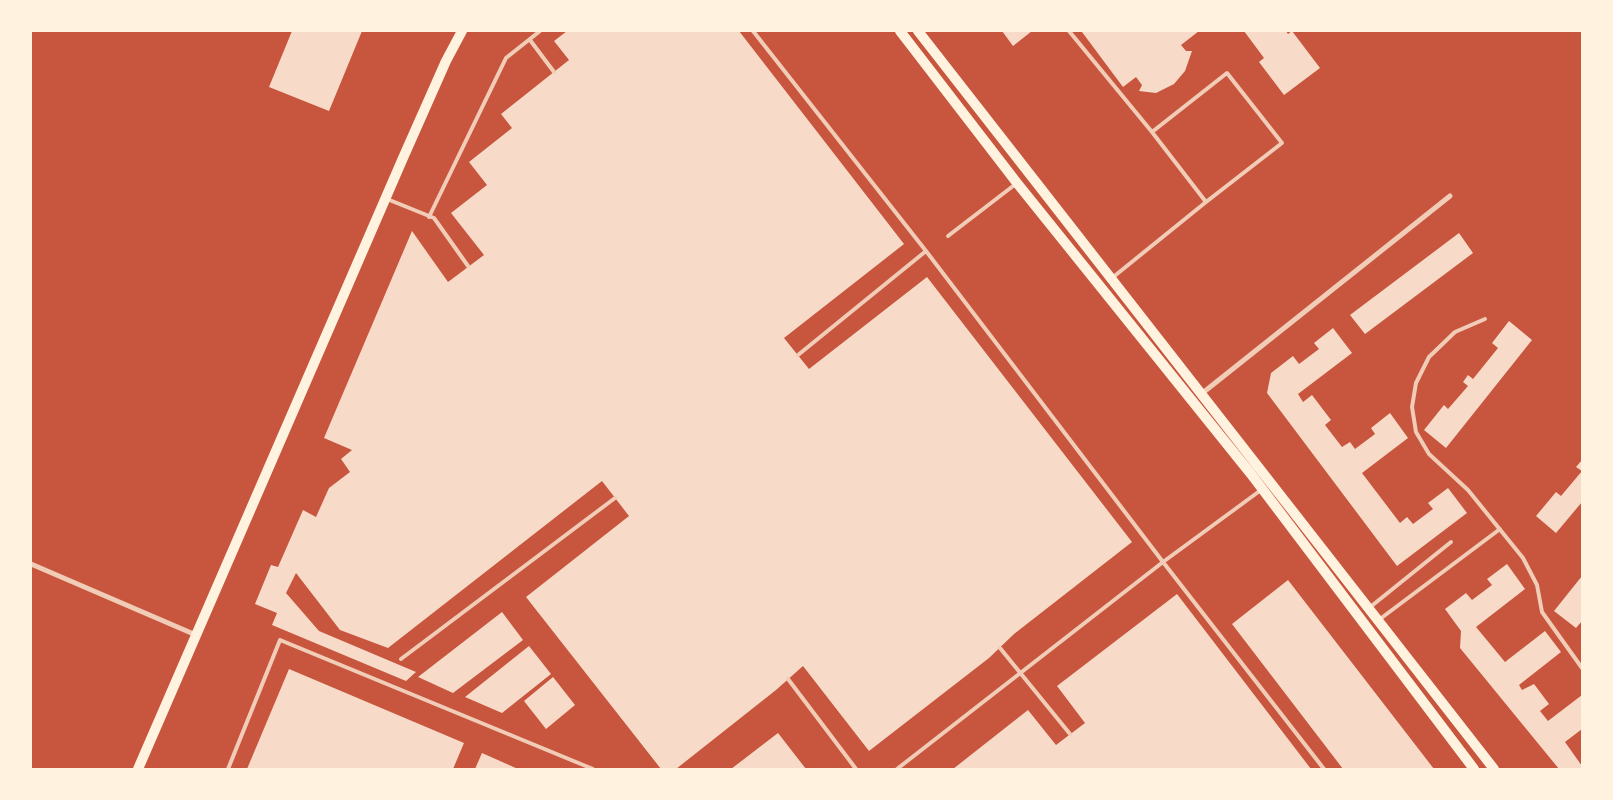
<!DOCTYPE html>
<style>
body{margin:0}
#map{position:relative;width:1613px;height:800px;overflow:hidden;background:#c8553d;font-family:Signika,sans-serif}
canvas{display:block}
.frame{position:absolute;inset:0;border:32px solid #fff3e0;pointer-events:none}
</style>
<div id="map">
<canvas width="1613" height="800"></canvas>
<div class="frame"></div>
</div>
<script>
const c = document.querySelector('canvas').getContext('2d');
c.lineJoin = 'round';
function fill(path, color) { c.fillStyle = color; c.fill(path, 'evenodd'); }
const toPath = rows => new Path2D(rows.map(r => 'M' + r).join(''));
function stroke(path, color, width, dash) { c.strokeStyle = color; c.lineWidth = width; c.lineCap = dash ? 'butt' : 'round'; c.setLineDash(dash || []); c.stroke(path); }
fill(toPath([
 [292,31,362,31,329,111,269,87],
 [567,31,739,31,904,244,784,338,809,369,927,277,1132,542,1014,634,989,658,869,751,803,666,776,690,676,769,661,769,526,597,629,516,602,481,388,648,340,630,296,573,286,593,319,631,416,672,406,681,272,625,277,613,255,604,271,565,278,567,303,510,316,517,329,488,350,472,341,459,352,450,324,438,412,231,448,282,484,255,451,213,487,185,469,162,512,128,501,114,569,60,554,41],
 [1002,31,1032,31,1013,46],
 [1083,31,1199,31,1181,45,1186,51,1192,51,1185,71,1174,84,1156,93,1139,91,1142,85,1136,77,1123,87,1082,32],
 [1244,31,1286,31,1288,34,1292,31,1320,68,1284,95,1259,62,1264,58],
 [1459,233,1473,253,1365,334,1350,315],
 [1509,321,1532,340,1446,448,1424,430,1444,405,1448,409,1468,386,1463,382,1468,375,1473,379,1498,348,1492,343],
 [1333,328,1352,353,1298,394,1303,402,1312,395,1331,420,1325,425,1342,447,1350,442,1355,449,1375,434,1371,428,1390,413,1408,438,1362,473,1400,523,1407,517,1413,524,1433,509,1428,503,1448,488,1467,513,1397,566,1267,393,1271,373,1293,356,1299,364,1319,349,1314,343],
 [1582,460,1582,502,1556,533,1536,516,1556,492,1561,496,1582,471,1576,467],
 [1507,564,1525,589,1476,627,1505,662,1545,631,1561,652,1519,685,1522,690,1534,684,1549,704,1540,711,1548,721,1582,695,1582,729,1565,742,1582,766,1582,769,1559,769,1460,648,1461,631,1445,609,1466,593,1472,600,1492,585,1487,579],
 [1582,576,1582,621,1576,628,1554,611],
 [1288,580,1434,769,1343,769,1232,624],
 [1177,594,1311,769,953,769,1028,710,1056,745,1085,723,1057,686],
 [502,612,523,640,453,693,418,677],
 [529,646,551,674,502,713,465,697],
 [289,669,464,743,453,769,247,769],
 [553,677,575,705,546,729,524,701],
 [778,733,806,769,731,769],
 [482,753,518,769,475,769]
]), '#f7dbc8');
stroke(toPath([
 [753,31,926,251,1163,562,1324,769],
 [1069,31,1152,132],
 [530,40,554,72],
 [387,199,434,218,468,266],
 [429,217,506,58,540,31],
 [948,236,1017,183],
 [1112,278,1206,202,1282,143,1227,73,1152,132,1206,202],
 [1485,319,1455,332,1429,357,1416,383,1412,407,1416,432,1429,454,1468,490,1523,558,1537,585,1542,612,1582,668],
 [798,355,926,251],
 [1369,608,1451,542],
 [1380,619,1500,529],
 [1000,648,1070,734],
 [401,659,615,498],
 [788,679,856,769],
 [228,769,280,640,593,769],
 [897,769,1163,562,1261,490]
]), '#f1ccb7', 4);
stroke(toPath([
 [1200,395,1450,196],
 [31,564,196,635]
]), '#f1ccb7', 5);
stroke(toPath([
 [900,31,1017,183,1251,474,1474,769],
 [918,31,1494,769],
 [138,769,403,158,446,61,462,31]
]), '#fff3e0', 10);
</script>
